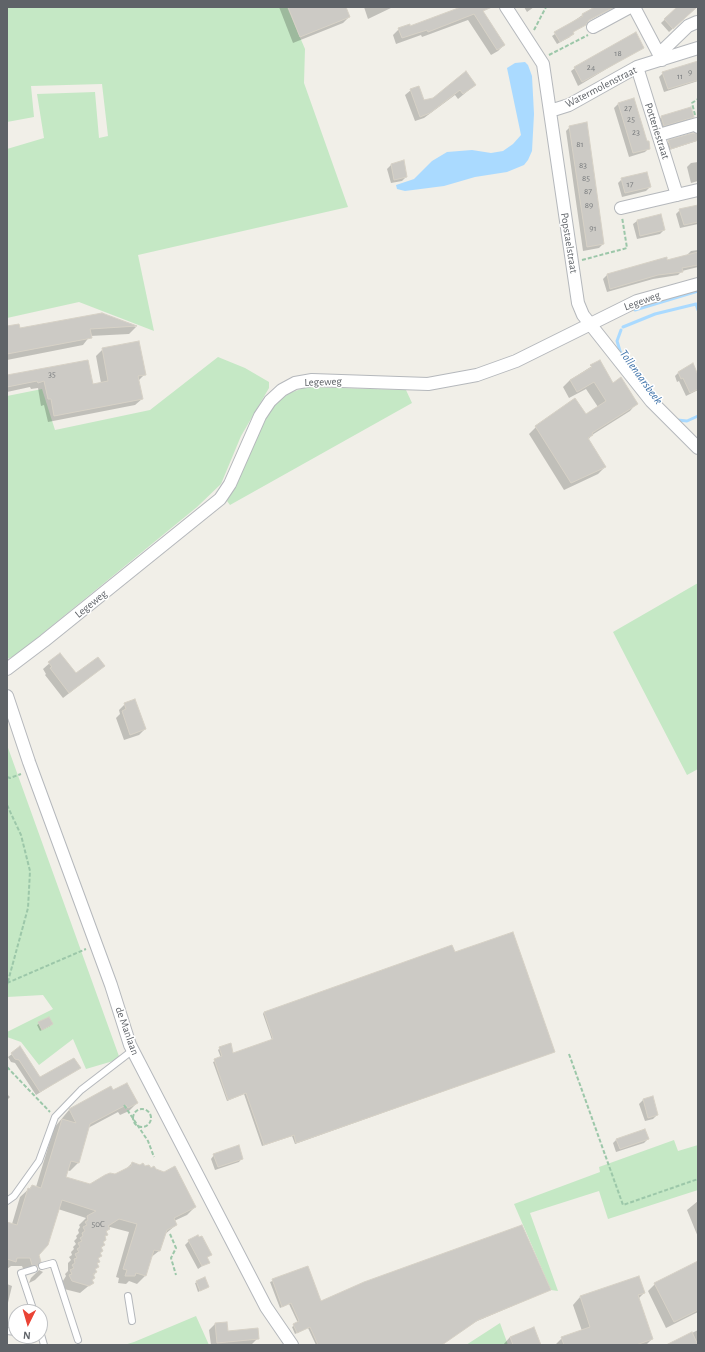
<!DOCTYPE html>
<style>
body{margin:0}
#map{position:relative;width:705px;height:1352px;overflow:hidden;background:#f1efe8;font-family:"Alegreya Sans",sans-serif}
canvas{display:block}
.frame{position:absolute;inset:0;border:8px solid #5f6368;pointer-events:none}
.north{position:absolute;left:8px;top:1304px;width:40px;height:40px;box-sizing:border-box;background:#fff;border:1px solid #bfc1c3;border-radius:50%;rotate:185deg;font-size:11px;font-weight:700;line-height:16px;text-align:center;color:#5f6368}
.north::after{content:'';display:block;margin:auto;width:14px;height:18px;background:#ea4335;clip-path:polygon(50% 0,100% 100%,50% 72%,0 100%)}
</style>
<div id="map">
<canvas width="705" height="1352"></canvas>
<div class="frame"></div>
<div class="north">N</div>
</div>
<script>
const c = document.querySelector('canvas').getContext('2d');
c.lineJoin = 'round';
function fill(path, color) { c.fillStyle = color; c.fill(path, 'evenodd'); }
const toPath = rows => new Path2D(rows.map(r => 'M' + r).join(''));
function stroke(path, color, width, dash) { c.strokeStyle = color; c.lineWidth = width; c.lineCap = dash ? 'butt' : 'round'; c.setLineDash(dash || []); c.stroke(path); }
function drawText(font, color, halo, rows, align = 'center') {
  c.font = font + ' "Alegreya Sans",sans-serif'; c.lineWidth = 3; c.setLineDash([]); c.textBaseline = 'middle'; c.strokeStyle = halo; c.fillStyle = color; for (const [text, x, y, turn = 0] of rows) {
    c.save(); c.translate(x, y); c.rotate((+turn || 0) * Math.PI / 180); c.textAlign = isNaN(turn) ? turn : align; if (halo) c.strokeText(text, 0, 0); c.fillText(text, 0, 0); c.restore();
  }
}
fill(toPath([
 [7,7,287,7,305,49,304,83,348,207,138,255,154,331,79,302,7,318,7,149,44,138,37,94,95,92,99,138,108,136,102,84,31,86,34,117,7,122],
 [218,357,245,368,269,382,269,388,241,436,221,484,197,507,15,656,7,659,7,396,42,389,55,430,150,410],
 [306,387,406,390,412,403,230,505,227,501,262,422,274,403,290,393],
 [698,583,698,769,687,775,613,632],
 [7,745,120,1059,86,1069,73,1039,39,1065,21,1042,7,1037,7,1032,53,1009,43,995,7,997],
 [674,1140,678,1151,698,1145,698,1190,608,1219,599,1191,530,1213,558,1291,551,1290,514,1204,600,1172,599,1167],
 [196,1316,209,1345,124,1345,134,1342],
 [500,1323,508,1345,466,1345]
]), '#c5e8c5');
fill(toPath([
 [525,62,528,65,532,76,534,114,532,151,528,160,524,165,507,172,475,177,444,186,405,191,397,189,396,185,414,179,432,161,447,152,472,150,491,153,503,151,513,144,521,135,507,68,515,63]
]), '#aadaff');
fill(toPath([
 [279,7,345,7,349,17,343,23,293,43],
 [364,7,393,7,368,19],
 [464,7,479,7,504,45,498,51,491,55,468,20,422,37,421,35,396,44,393,35,399,29,410,27],
 [524,7,534,7,527,12],
 [594,7,615,7,586,22,572,33,570,37,557,44,552,36],
 [678,7,697,7,669,32,661,23],
 [643,47,578,86,571,71,575,68],
 [698,62,698,81,664,92,659,77,663,73],
 [475,85,458,99,455,95,424,118,415,121,405,95,411,90,424,102],
 [633,99,649,148,645,152,629,157,614,108,618,104],
 [690,108,693,117,690,119,661,128,659,120,661,117],
 [570,127,603,244,599,248,583,251,566,131],
 [698,138,697,141,669,150,667,143],
 [698,162,698,181,691,183,687,167,691,163],
 [391,165,406,177,402,181,391,183,387,169],
 [622,179,650,187,646,191,622,197,618,183],
 [698,205,698,224,680,228,676,214,680,210],
 [660,215,664,230,660,234,637,239,633,224,637,221],
 [698,250,698,267,682,271,678,275,653,279,607,292,603,279,607,275,666,258,666,261,687,255,691,251],
 [102,314,136,327,129,334,90,336,83,345,7,360,7,327,19,329],
 [103,349,145,374,138,381,142,399,135,405,48,422,44,405,41,406,38,388,31,389,30,387,7,392,7,377,92,385,101,383,96,356],
 [600,361,612,384,637,403,630,411,592,435,588,440,605,467,598,474,564,490,529,434,536,427,585,415,598,407,586,389,569,398,563,387,570,380],
 [679,372,698,377,698,390,686,396,679,381,677,382,675,376],
 [60,654,75,675,104,666,63,698,45,675,46,674,43,669],
 [125,704,145,729,139,735,124,740,116,718,120,714,119,710],
 [454,954,554,1052,295,1144,292,1136,262,1146,244,1094,227,1101,213,1062,221,1058,218,1050,220,1048,233,1054,272,1040,263,1014,264,1012],
 [48,1018,50,1026,40,1031,37,1025],
 [12,1054,40,1078,79,1068,36,1095,15,1063,11,1062,8,1057],
 [110,1087,113,1091,137,1103,129,1111,120,1115,118,1112,88,1128,78,1163,70,1171,67,1170,65,1178,90,1185,115,1176,126,1169,132,1163,145,1168,195,1207,187,1215,174,1221,176,1225,164,1235,159,1251,150,1258,145,1276,137,1284,129,1281,126,1284,118,1283,119,1278,116,1277,129,1232,110,1227,106,1232,107,1234,104,1237,105,1240,102,1243,104,1245,101,1248,100,1256,98,1259,99,1261,96,1264,97,1267,94,1270,96,1272,91,1280,92,1283,80,1293,64,1289,61,1284,66,1276,65,1274,68,1271,68,1263,71,1260,69,1257,72,1255,71,1252,74,1249,73,1247,76,1244,74,1241,77,1238,76,1236,79,1233,78,1230,80,1227,79,1225,86,1218,58,1209,37,1255,40,1262,37,1266,29,1274,25,1273,22,1266,11,1266,7,1269,7,1223,12,1224,20,1197,32,1186,36,1187,54,1128,69,1110],
 [7,1094,10,1097,7,1100],
 [643,1100,657,1115,653,1119,645,1121,639,1104],
 [648,1139,644,1143,616,1152,613,1143,616,1140],
 [214,1155,242,1158,239,1162,215,1170,211,1159],
 [698,1201,698,1237,687,1210],
 [189,1241,211,1254,206,1259,208,1262,198,1269,185,1245],
 [698,1262,698,1312,666,1328,648,1291,655,1284],
 [307,1267,320,1302,550,1290,475,1322,441,1345,316,1345,308,1328,295,1334,292,1327,298,1323,289,1304,280,1308,270,1282],
 [39,1270,43,1272,35,1280,29,1283,31,1278],
 [638,1277,644,1293,638,1299,652,1339,646,1345,555,1345,562,1338,582,1331,573,1305,580,1297],
 [204,1278,208,1287,198,1292,195,1283],
 [7,1284,12,1286,7,1307],
 [215,1324,228,1332,258,1338,252,1344,211,1345,209,1330],
 [533,1328,540,1345,503,1345,510,1337],
 [698,1330,698,1345,668,1345]
]), '#0003');
stroke(toPath([
 [635,310,698,291],
 [623,327,655,314,696,304,698,310],
 [621,330,617,341,620,351,628,363],
 [677,420,687,421,698,416]
]), '#aadaff', 3);
const building = toPath([
 [288,7,346,7,350,17,300,37,288,7],
 [461,7,492,7,483,11,505,45,497,50,474,14,428,32,427,30,402,38,398,28,410,24,410,26,461,7],
 [595,7,614,7,589,20,586,25,573,32,574,34,560,42,554,32,583,16,582,14,595,7],
 [677,7,697,7,673,29,664,19,677,7],
 [636,32,644,48,582,82,574,67,636,32],
 [698,61,698,80,668,89,662,72,698,61],
 [466,71,476,85,463,94,460,90,430,113,420,117,410,89,419,86,424,100,433,98,466,71],
 [634,98,647,141,649,141,650,149,633,153,618,103,634,98],
 [691,107,694,117,664,126,661,116,691,107],
 [587,122,604,244,587,247,569,126,587,122],
 [693,133,698,134,698,140,671,149,668,140,693,133],
 [404,160,407,177,394,180,391,164,404,160],
 [647,172,651,187,625,193,621,178,647,172],
 [698,205,698,222,684,225,679,209,698,205],
 [661,214,665,230,640,236,637,220,661,214],
 [698,252,698,265,682,268,683,272,658,275,610,289,607,274,667,257,667,260,698,252],
 [102,313,137,326,90,329,92,338,7,354,7,326,19,324,20,328,102,313],
 [139,341,146,375,138,376,143,399,54,416,51,399,48,399,44,381,38,383,37,381,7,387,7,375,88,360,93,384,108,381,102,348,139,341],
 [600,360,613,383,621,377,638,404,592,433,593,435,588,438,606,467,571,483,535,426,575,398,586,414,606,401,594,382,577,392,570,380,592,367,590,365,600,360],
 [693,363,698,375,698,389,690,393,683,378,681,379,678,372,693,363],
 [60,653,76,673,98,657,105,666,69,693,50,668,52,667,48,662,60,653],
 [135,699,146,729,130,735,122,711,126,709,124,703,135,699],
 [513,932,555,1052,296,1143,294,1135,264,1145,246,1093,228,1100,214,1059,222,1056,219,1047,231,1043,233,1053,273,1039,264,1012,452,945,455,952,513,932],
 [49,1017,53,1024,42,1030,38,1022,49,1017],
 [20,1046,40,1077,74,1058,81,1068,40,1092,19,1060,15,1059,11,1053,20,1046],
 [127,1083,138,1103,128,1108,126,1105,90,1124,79,1163,71,1161,66,1177,90,1184,105,1175,110,1173,115,1174,131,1166,132,1162,140,1165,143,1163,145,1166,149,1165,151,1168,154,1166,156,1169,164,1172,175,1166,196,1207,174,1218,177,1225,167,1230,160,1251,154,1250,146,1276,136,1273,135,1276,125,1276,127,1270,123,1269,137,1224,119,1219,108,1226,110,1229,106,1231,108,1235,105,1236,106,1240,103,1242,105,1245,101,1247,103,1251,100,1253,102,1256,98,1258,100,1262,97,1263,99,1267,95,1269,97,1272,93,1274,95,1278,92,1280,94,1283,89,1286,72,1281,69,1275,72,1274,70,1270,74,1268,72,1265,75,1263,74,1259,77,1258,75,1254,79,1252,77,1249,80,1247,78,1243,82,1241,80,1238,83,1236,82,1233,85,1231,83,1227,87,1225,85,1222,88,1220,87,1216,96,1211,62,1200,48,1245,39,1255,41,1262,38,1266,32,1265,30,1258,17,1258,16,1262,7,1259,7,1222,17,1225,28,1188,30,1189,32,1185,41,1188,62,1119,76,1123,69,1109,111,1086,113,1090,127,1083],
 [653,1096,658,1115,648,1118,643,1099,653,1096],
 [645,1129,649,1139,620,1149,616,1139,645,1129],
 [239,1145,243,1159,218,1167,213,1154,239,1145],
 [522,1225,551,1290,478,1320,442,1345,318,1345,310,1327,297,1333,293,1324,299,1321,291,1303,282,1307,272,1279,308,1266,321,1301,364,1282,522,1225],
 [198,1235,199,1237,202,1236,212,1255,207,1257,210,1263,202,1266,188,1240,198,1235],
 [698,1261,698,1310,674,1322,654,1283,698,1261],
 [639,1276,645,1293,638,1295,653,1339,636,1345,564,1345,561,1337,590,1327,580,1296,639,1276],
 [205,1277,209,1287,200,1291,196,1281,205,1277],
 [227,1322,228,1331,258,1328,259,1339,217,1343,215,1323,227,1322],
 [534,1327,541,1345,513,1345,510,1337,534,1327],
 [692,1332,698,1345,666,1345,692,1332]
]);
fill(building, '#cccac5');
stroke(building, '#d6d1c6', 1);
const lane = toPath([
 [7,1201,14,1196,39,1161,55,1117,81,1090,133,1050],
 [42,1266,53,1263,78,1340],
 [34,1269,21,1273,34,1312],
 [128,1296,132,1321],
 [7,1331,16,1332],
 [40,1331,44,1345]
]);
const street = toPath([
 [506,7,543,64,578,303,583,315,651,401,698,448],
 [634,7,662,60],
 [593,27,630,7],
 [659,54,688,26,697,22],
 [637,67,677,195],
 [550,111,569,105,637,67,698,48],
 [659,135,697,124,698,127],
 [621,208,698,190],
 [7,669,44,641,220,499,230,484,260,416,270,401,282,390,295,383,312,380,428,384,477,375,516,361,637,301,698,284],
 [7,696,29,762,111,985,130,1045,266,1307,292,1345]
]);
stroke(lane, '#b5b8bc', 8);
stroke(street, '#b5b8bc', 14);
stroke(toPath([
 [534,30,546,7],
 [549,55,588,35],
 [695,115,692,103,698,99],
 [582,260,627,248,622,217],
 [7,777,10,778,21,774],
 [7,805,21,835,30,871,28,908,7,985],
 [7,983,86,949],
 [569,1054,623,1205,698,1179],
 [7,1067,50,1112],
 [124,1105,148,1141,154,1157],
 '133 1118a9 9 0 1 1 18 0a9 9 0 1 1-18 0Z',
 [170,1234,176,1248,171,1258,176,1275]
]), '#9cc7a9', 2, [4, 2]);
stroke(lane, '#fff', 6);
stroke(street, '#fff', 12);
drawText('9px', '#7a7d7f', null, [
 ["18",618,53],
 ["24",591,67],
 ["9",690,72],
 ["11",680,76],
 ["27",628,108],
 ["25",631,119],
 ["23",636,132],
 ["81",580,144],
 ["83",583,165],
 ["85",586,178],
 ["17",630,184],
 ["87",588,191],
 ["89",589,205],
 ["91",593,228],
 ["35",52,374],
 ["50C",98,1224]
]);
drawText('11px', '#5f6368', '#fff', [
 ["Watermolenstraat",601,87,-27],
 ["Potteriestraat",657,131,72],
 ["Popstaelstraat",569,243,81],
 ["Legeweg",642,301,-20],
 ["Legeweg",323,382,-2],
 ["Legeweg",91,604,-39],
 ["de Manlaan",127,1031,70]
]);
drawText('italic 12px', '#4174aa', '#fff', [
 ["Tollenaarsbeek",641,377,54]
]);
</script>
